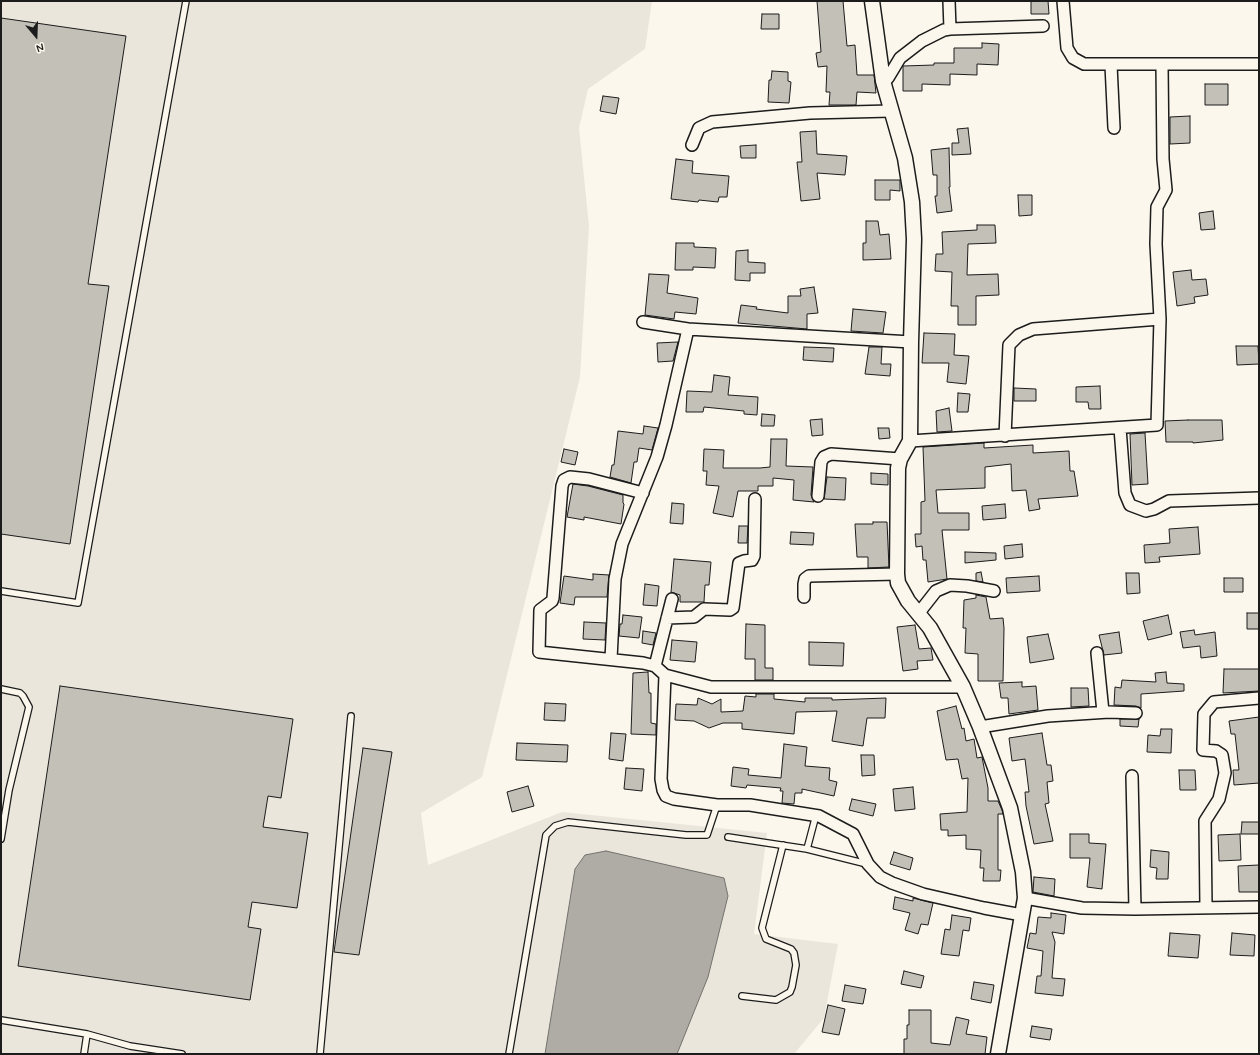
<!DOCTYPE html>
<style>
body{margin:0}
#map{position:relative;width:1260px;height:1055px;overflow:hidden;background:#fbf7ec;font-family:Mynerve,sans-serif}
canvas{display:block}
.frame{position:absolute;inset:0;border:2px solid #1c1c1c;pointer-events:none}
.north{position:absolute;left:16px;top:16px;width:40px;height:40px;-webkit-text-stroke:3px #fbf7ec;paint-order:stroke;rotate:161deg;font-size:11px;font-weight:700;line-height:16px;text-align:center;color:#1c1c1c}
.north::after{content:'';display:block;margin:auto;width:14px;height:18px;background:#1c1c1c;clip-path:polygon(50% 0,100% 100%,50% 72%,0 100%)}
</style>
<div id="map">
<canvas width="1260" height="1055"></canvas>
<div class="frame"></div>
<div class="north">N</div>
</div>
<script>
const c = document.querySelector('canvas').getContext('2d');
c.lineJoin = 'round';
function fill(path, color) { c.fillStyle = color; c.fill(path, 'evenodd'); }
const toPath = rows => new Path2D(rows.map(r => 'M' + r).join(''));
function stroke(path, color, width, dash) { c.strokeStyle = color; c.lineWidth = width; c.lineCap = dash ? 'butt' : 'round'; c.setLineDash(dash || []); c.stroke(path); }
fill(toPath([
 [1,1,652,1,645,49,588,89,579,128,589,226,580,377,482,777,421,813,428,865,562,812,767,833,754,934,838,944,824,1018,794,1054,1,1054]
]), '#eae6dc');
const water = toPath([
 [606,851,724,878,728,896,708,977,677,1054,545,1054,575,869,585,855,606,851]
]);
fill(water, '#afaca5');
stroke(water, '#74726e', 1);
const building = toPath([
 [817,1,843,1,847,46,855,45,857,75,874,75,876,93,857,92,856,105,829,105,830,92,826,92,827,66,818,67,816,53,821,52,817,1],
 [1031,1,1048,1,1049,14,1031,14,1031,1],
 [762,14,779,14,779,29,761,29,762,14],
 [1,18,126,36,88,284,109,286,70,544,1,534,1,18],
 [982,43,999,44,998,65,977,64,977,75,950,74,950,85,922,84,922,91,903,91,903,66,934,65,934,63,954,63,954,48,982,48,982,43],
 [772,71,788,72,788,81,791,82,789,103,768,102,769,80,771,80,772,71],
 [1205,84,1228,84,1228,105,1205,105,1205,84],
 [603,96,619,98,616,114,600,111,603,96],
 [1190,116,1190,143,1170,144,1170,117,1190,116],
 [968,128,971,154,952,155,952,143,959,143,957,129,968,128],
 [816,131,817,154,847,156,845,175,817,173,820,199,801,201,797,162,802,162,800,132,816,131],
 [756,145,756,158,741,158,740,146,756,145],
 [949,148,950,187,949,187,952,211,937,213,935,196,937,196,937,175,933,175,931,150,949,148],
 [676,159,693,161,692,173,729,176,727,197,719,197,718,202,699,200,698,202,671,199,676,159],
 [875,180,900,180,900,191,890,190,890,200,875,200,875,180],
 [1018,195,1032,195,1032,215,1019,216,1018,195],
 [1213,211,1215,229,1201,230,1199,213,1213,211],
 [866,221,878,221,880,235,889,234,891,259,863,260,863,243,866,243,866,221],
 [977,225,995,225,996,243,968,244,967,275,998,274,999,295,976,296,976,325,958,325,958,306,951,306,952,272,935,271,936,254,943,254,942,232,977,230,977,225],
 [676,243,694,243,694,247,716,248,715,268,693,267,693,270,675,270,676,243],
 [748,250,748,262,765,263,765,273,750,273,750,281,735,280,736,251,748,250],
 [1191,270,1192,280,1206,279,1208,295,1194,297,1195,303,1177,306,1173,272,1191,270],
 [649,274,669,275,667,293,698,298,696,314,675,312,674,319,645,315,649,274],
 [814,287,818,313,807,314,807,329,738,323,741,305,757,307,756,309,788,313,788,296,801,296,800,289,814,287],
 [853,309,886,312,883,333,851,331,853,309],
 [924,333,955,334,954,355,969,356,966,384,947,382,949,363,922,363,924,333],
 [678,342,673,361,658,362,657,343,678,342],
 [1236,346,1258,346,1259,364,1237,365,1236,346],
 [804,347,834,348,833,362,803,360,804,347],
 [869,347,882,347,881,364,891,364,890,376,865,374,869,347],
 [714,375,730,377,728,395,758,397,757,415,744,414,744,411,704,407,703,412,686,412,687,391,712,392,714,375],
 [1100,386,1101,409,1089,409,1088,402,1076,402,1076,387,1100,386],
 [1014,388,1036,389,1036,401,1014,401,1014,388],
 [958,393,970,394,968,412,957,412,958,393],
 [949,408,952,431,937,432,936,411,949,408],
 [762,414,775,415,774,426,761,426,762,414],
 [822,419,823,435,812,436,810,420,822,419],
 [1188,420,1222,420,1223,440,1193,443,1193,442,1166,442,1165,421,1188,420],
 [644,426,658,428,652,450,639,448,637,462,634,462,631,483,610,477,612,465,614,465,618,431,643,434,644,426],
 [878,428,889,428,890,438,879,439,878,428],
 [1145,433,1148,484,1132,485,1130,434,1145,433],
 [771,439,787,439,786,466,813,467,811,495,814,502,793,500,794,480,773,478,773,486,758,486,758,491,738,491,733,517,713,513,719,486,706,485,707,471,703,471,704,449,724,450,723,468,760,468,770,467,771,439],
 [984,443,984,448,1033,445,1033,453,1069,451,1070,471,1074,471,1078,496,1038,499,1040,509,1029,511,1026,490,1012,491,1011,464,985,467,985,488,936,490,938,513,969,513,969,530,942,530,947,579,928,582,926,560,923,560,922,546,916,547,915,534,921,534,921,502,925,501,923,447,984,443],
 [564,449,578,452,575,465,561,462,564,449],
 [871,473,888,474,888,485,871,484,871,473],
 [827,477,846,478,845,500,824,499,827,477],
 [573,484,588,486,623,495,623,503,624,504,621,524,584,517,584,520,567,517,573,484],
 [672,503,684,504,683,524,670,523,672,503],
 [1005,504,1006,518,983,520,982,506,1005,504],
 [873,522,887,522,889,567,868,568,868,557,857,557,855,524,873,524,873,522],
 [739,526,748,526,747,543,738,543,739,526],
 [1198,527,1200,554,1159,557,1160,562,1145,563,1144,545,1170,543,1169,529,1198,527],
 [791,532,814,533,813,545,790,544,791,532],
 [1022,544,1023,557,1005,559,1004,546,1022,544],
 [965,552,996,553,996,560,965,563,965,552],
 [674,559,711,562,709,585,705,585,704,602,680,602,680,595,671,592,674,559],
 [981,572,983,582,976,581,976,573,981,572],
 [1126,573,1139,573,1140,593,1127,594,1126,573],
 [593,574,609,575,607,597,575,597,574,605,560,603,564,576,593,580,593,574],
 [1039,576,1040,591,1007,593,1006,578,1039,576],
 [1224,578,1243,578,1243,592,1224,592,1224,578],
 [645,584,659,586,657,606,643,605,645,584],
 [976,595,986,597,990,619,1003,618,1004,628,1003,681,978,681,978,654,965,653,966,628,963,628,964,600,976,598,976,595],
 [1247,613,1259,613,1259,629,1247,629,1247,613],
 [623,615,642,617,639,638,619,636,620,624,622,624,623,615],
 [1168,615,1172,634,1148,640,1143,621,1168,615],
 [584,622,606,623,605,640,583,639,584,622],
 [746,624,765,625,765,668,773,668,773,680,755,680,755,659,745,659,746,624],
 [915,625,919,649,931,648,933,660,917,661,918,669,903,671,897,627,915,625],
 [1194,630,1195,635,1215,632,1217,656,1201,658,1200,646,1183,648,1180,632,1194,630],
 [643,631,656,633,653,645,642,643,643,631],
 [1119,632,1122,653,1104,655,1099,635,1119,632],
 [1048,634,1054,659,1030,663,1027,637,1048,634],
 [672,640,697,642,695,662,670,660,672,640],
 [809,642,844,643,843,666,809,665,809,642],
 [1224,669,1259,669,1259,691,1223,693,1224,669],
 [648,672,649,693,651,693,651,723,656,724,656,735,631,734,633,673,648,672],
 [1166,672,1167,683,1184,684,1184,691,1141,694,1141,708,1136,706,1114,705,1115,687,1121,688,1122,680,1156,682,1155,673,1166,672],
 [1022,682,1022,687,1036,686,1038,710,1009,714,1008,698,1001,698,999,683,1022,682],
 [60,686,293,719,281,798,268,796,263,827,308,833,297,908,252,902,248,927,261,929,250,1000,18,966,60,686],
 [1071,688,1088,688,1089,706,1071,707,1071,688],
 [756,694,774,694,774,699,805,702,805,698,832,698,832,700,886,698,885,718,867,718,863,746,832,741,837,711,796,712,794,734,742,729,742,723,723,723,709,728,694,721,675,720,676,704,697,705,698,698,712,704,721,699,721,712,743,711,745,696,756,697,756,694],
 [545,703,566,704,565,721,544,720,545,703],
 [956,706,962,729,964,728,966,741,974,739,977,758,982,757,988,788,988,801,998,801,1002,810,1003,814,998,814,998,870,1001,870,1000,881,983,881,984,868,980,868,981,850,966,849,966,835,948,836,948,830,941,830,940,814,967,812,968,778,962,779,958,759,946,760,937,711,956,706],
 [1259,717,1259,783,1234,785,1233,770,1239,770,1235,734,1231,734,1229,721,1259,717],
 [1120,719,1139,719,1138,727,1120,726,1120,719],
 [1161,729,1172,729,1171,753,1147,752,1148,735,1160,736,1161,729],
 [611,733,626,734,623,761,609,759,611,733],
 [1042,733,1047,765,1051,765,1053,781,1047,782,1049,803,1045,804,1053,841,1034,844,1026,806,1025,792,1029,792,1025,759,1012,761,1009,738,1042,733],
 [517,743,568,745,567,762,516,760,517,743],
 [784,744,807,747,805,766,830,768,829,780,837,782,834,796,802,789,802,793,795,793,794,804,782,803,783,791,780,791,781,788,747,785,746,788,731,786,733,767,749,769,748,775,781,778,784,744],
 [363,748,392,752,359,955,334,952,363,748],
 [861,755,874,755,875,775,862,776,861,755],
 [626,768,644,769,642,791,624,789,626,768],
 [1179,770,1195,770,1196,790,1180,790,1179,770],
 [528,786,534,806,512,812,507,792,528,786],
 [913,787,915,809,895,811,893,789,913,787],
 [852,799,876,804,873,816,849,810,852,799],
 [1242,822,1259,822,1259,834,1241,834,1242,822],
 [1070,834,1089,834,1089,843,1106,844,1102,889,1087,887,1090,858,1070,858,1070,834],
 [1240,834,1241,860,1219,861,1218,835,1240,834],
 [1151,850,1169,852,1168,879,1156,879,1157,868,1150,867,1151,850],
 [894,852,913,858,910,870,890,864,894,852],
 [1259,865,1259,892,1239,892,1238,866,1259,865],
 [1034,877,1055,879,1054,896,1033,892,1034,877],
 [895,897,913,901,913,898,933,903,928,925,921,924,918,934,905,930,910,913,893,909,895,897],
 [1051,913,1066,915,1064,934,1052,932,1055,942,1052,978,1065,979,1063,996,1035,993,1037,976,1041,976,1043,951,1027,948,1030,933,1036,934,1038,917,1051,918,1051,913],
 [952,915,971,918,969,931,963,930,959,956,941,954,945,929,950,930,952,915],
 [1170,933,1200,935,1198,958,1168,956,1170,933],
 [1232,933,1255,935,1254,956,1230,955,1232,933],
 [904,971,924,976,921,988,901,984,904,971],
 [974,982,994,985,991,1003,971,999,974,982],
 [845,985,866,989,863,1004,842,1001,845,985],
 [828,1005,845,1009,839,1035,822,1032,828,1005],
 [909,1010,931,1010,931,1043,950,1045,956,1017,969,1020,966,1034,987,1037,985,1054,904,1054,904,1039,907,1039,907,1025,909,1025,909,1010],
 [1032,1026,1052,1029,1050,1040,1030,1037,1032,1026]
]);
fill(building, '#c3c0b8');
stroke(building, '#1c1c1c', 1);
const service = toPath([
 [1,591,78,603,186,1],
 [1,689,20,693,23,696,29,707,9,790,1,839],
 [728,837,807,849,867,864],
 [807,849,816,815],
 [742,996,776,1000,790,992,792,987,796,965,794,953,791,949,766,939,762,928,783,845],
 [1,1020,87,1034,130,1046,182,1054],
 [84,1054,87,1034],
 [320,1054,351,716],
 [509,1054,546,835,555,826,568,822,686,835,707,835,717,805]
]);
const minor = toPath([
 [949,1,950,29],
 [1063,1,1067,48,1073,58,1084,64,1259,64],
 [1111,65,1114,128],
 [883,81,888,78,900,58,922,41,944,30,950,29,1043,26],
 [692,145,699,128,712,122,810,113,891,111],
 [643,322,688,329],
 [1120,428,1125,493,1130,505,1146,511,1154,509,1169,501,1259,498],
 [1005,436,1009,345,1019,335,1033,329,1160,319],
 [910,441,1157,425,1160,319,1156,244,1157,207,1166,190,1163,159,1162,65],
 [643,493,589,479,570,477,564,480,562,486,553,598,552,601,540,610,539,652,643,663,655,666,665,675,711,687,963,687],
 [818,496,821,462,824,457,831,454,900,459],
 [804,597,804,584,805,579,809,576,897,574],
 [918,614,936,591,950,585,967,586,994,591],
 [667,618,694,617,704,609,730,610,733,608,739,563,744,561,752,560,754,556,755,499],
 [1097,653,1103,712],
 [611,659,615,579,622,544,657,457,666,425,688,329,911,342],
 [655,666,672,599],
 [665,675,661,779,663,790,666,796,674,799,717,805,750,805,819,816,853,834,868,864,880,877,892,883,923,894,984,908,1022,915],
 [980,727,1048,716,1109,712,1136,713],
 [1132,776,1135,909],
 [1025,898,1082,908,1135,909,1259,907],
 [1206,907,1205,821,1219,799,1225,773,1222,755,1216,751,1203,750,1204,714,1214,702,1259,698]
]);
const tertiary = toPath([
 [872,1,883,81,905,158,912,202,914,239,911,342,910,441,900,459,898,468,897,574,898,583,908,601,930,628,963,687,980,727,1010,808,1023,872,1025,898,998,1054]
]);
stroke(service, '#1c1c1c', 8);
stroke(minor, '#1c1c1c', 14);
stroke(tertiary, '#1c1c1c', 17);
stroke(service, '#fbf7ec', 5.5);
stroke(minor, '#fbf7ec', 11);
stroke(tertiary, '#fbf7ec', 14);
</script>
